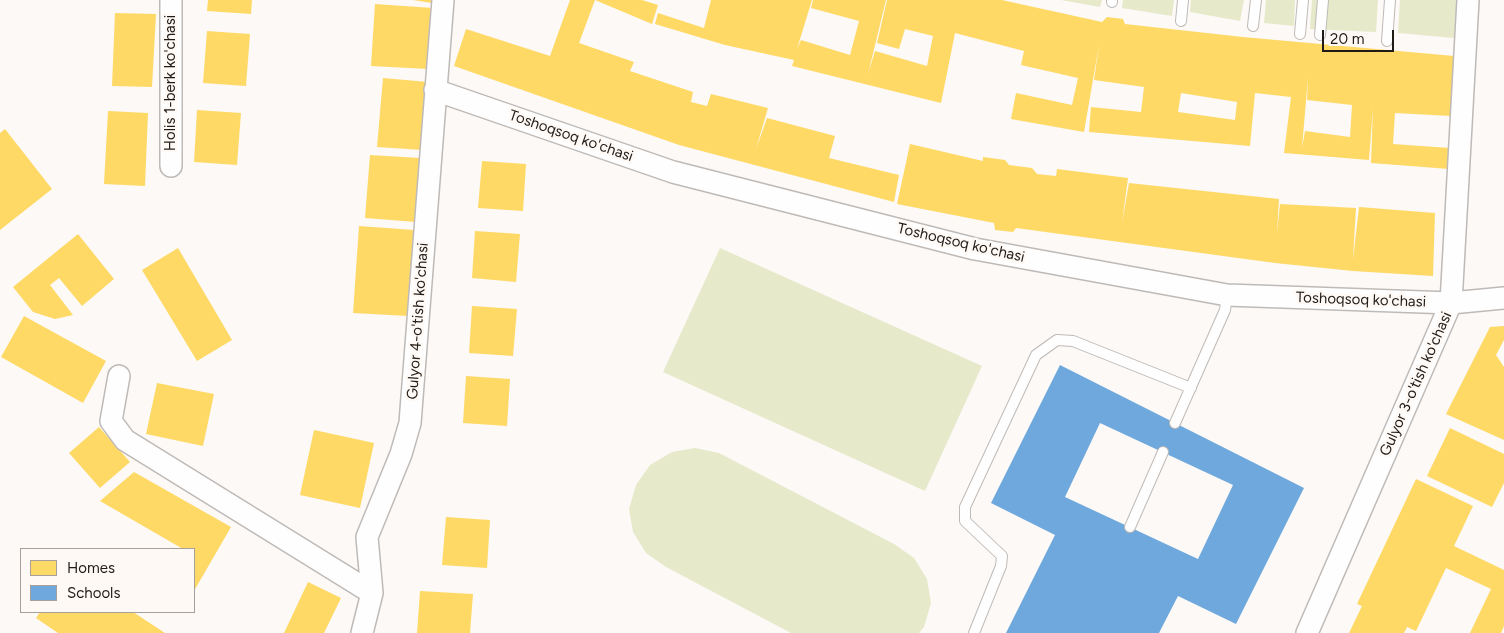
<!DOCTYPE html>
<style>
body{margin:0}
#map{position:relative;width:1504px;height:633px;overflow:hidden;background:#fcf9f6;font-family:Figtree,sans-serif}
canvas{display:block}
.legend{position:absolute;left:20px;top:548px;width:175px;height:65px;box-sizing:border-box;background:#fef9f4;border:1px solid #a5a09c;margin:0;padding:6px 9px;list-style:none;font-size:15px;color:#201b17}
.legend li{display:flex;align-items:center;gap:10px;height:25px}
.legend b{width:25px;border:1px solid #a5a09c}
.scale{position:absolute;left:1322px;top:30px;width:72px;height:22px;box-sizing:border-box;border:2px solid #201b17;border-top:0;padding-left:6px;font-size:15px;line-height:18px;white-space:nowrap;color:#201b17;-webkit-text-stroke:4px #fef9f4;paint-order:stroke}
</style>
<div id="map">
<canvas width="1504" height="633"></canvas>
<ul class="legend">
<li><b style="height:14px;background:#ffd966"></b>Homes</li>
<li><b style="height:14px;background:#6fa8dc"></b>Schools</li>
</ul>
<div class="scale">20 m</div>
</div>
<script>
const c = document.querySelector('canvas').getContext('2d');
c.lineJoin = 'round';
function fill(path, color) { c.fillStyle = color; c.fill(path, 'evenodd'); }
const toPath = rows => new Path2D(rows.map(r => 'M' + r).join(''));
function stroke(path, color, width, dash) { c.strokeStyle = color; c.lineWidth = width; c.lineCap = dash ? 'butt' : 'round'; c.setLineDash(dash || []); c.stroke(path); }
function drawText(font, color, halo, rows, align = 'center') {
  c.font = font + ' Figtree,sans-serif'; c.lineWidth = 5; c.setLineDash([]); c.textBaseline = 'middle'; c.strokeStyle = halo; c.fillStyle = color; for (const [text, x, y, turn = 0] of rows) {
    c.save(); c.translate(x, y); c.rotate((+turn || 0) * Math.PI / 180); c.textAlign = isNaN(turn) ? turn : align; if (halo) c.strokeText(text, 0, 0); c.fillText(text, 0, 0); c.restore();
  }
}
fill(toPath([
 [1061,0,1102,0,1100,7],
 [1123,0,1174,0,1172,16,1122,8],
 [1191,0,1244,0,1240,21,1190,12],
 [1266,0,1295,0,1294,26,1264,23],
 [1312,0,1378,0,1376,32,1310,29],
 [1400,0,1457,0,1454,38,1398,33],
 [720,248,982,366,925,491,663,372],
 [695,448,719,453,894,544,914,558,927,579,931,603,924,627,919,633,791,633,666,567,646,553,633,532,629,509,636,485,650,465,672,452]
]), '#e6eacb');
fill(toPath([
 [208,0,252,0,251,14,207,11],
 [413,0,432,0,432,3],
 [570,0,642,0,658,5,652,24,595,0,579,43,634,62,630,71,693,92,691,102,707,106,711,94,768,108,756,149,767,118,835,136,829,158,899,175,894,202,679,145,454,66,466,29,550,56],
 [711,0,812,0,797,49,801,40,850,55,859,21,811,8,813,0,886,0,868,74,875,51,927,66,933,36,905,29,899,49,877,43,887,0,1002,0,1102,22,1107,17,1123,19,1125,24,1243,37,1454,56,1451,116,1395,113,1393,144,1450,148,1449,169,1371,163,1373,108,1369,160,1284,153,1291,97,1255,93,1250,146,1089,132,1091,107,1141,112,1144,87,1094,80,1099,45,1084,132,1011,119,1016,93,1072,105,1078,78,1021,65,1024,51,955,33,941,103,792,66,794,60,725,45,655,24,658,13,704,28],
 [1308,77,1307,100,1352,105,1350,137,1305,131,1302,148],
 [1181,93,1237,102,1235,120,1178,112],
 [375,4,433,8,428,69,371,66],
 [115,13,156,14,152,87,112,86],
 [207,31,250,34,246,86,203,83],
 [383,78,428,82,423,150,377,147],
 [197,110,241,113,237,165,194,162],
 [108,111,148,113,145,186,104,184],
 [5,129,52,189,0,230,0,133],
 [910,144,983,161,983,157,1005,160,1009,165,1032,168,1037,174,1056,176,1057,169,1128,178,1122,223,1129,183,1279,199,1277,234,1280,204,1356,208,1353,260,1359,207,1435,213,1433,276,1353,271,1275,263,1016,228,1013,232,995,230,994,223,897,204],
 [370,155,420,158,416,222,365,218],
 [482,161,526,164,523,211,478,208],
 [359,226,414,230,408,316,353,313],
 [475,231,520,234,516,282,472,278],
 [78,234,114,279,82,306,59,278,50,285,73,315,55,319,33,312,13,287],
 [178,248,232,340,197,361,142,270],
 [472,306,517,309,513,356,469,353],
 [24,316,106,361,83,403,1,357],
 [1504,326,1504,340,1496,355,1504,367,1504,440,1446,414,1490,327],
 [466,376,510,379,507,426,463,423],
 [157,383,214,394,203,446,146,434],
 [99,427,130,462,100,488,69,453],
 [1450,428,1504,454,1504,483,1492,507,1427,476],
 [314,430,374,443,360,508,300,495],
 [134,472,231,527,194,591,194,549,183,549,100,501],
 [1416,479,1473,506,1454,546,1504,570,1504,626,1501,633,1470,633,1491,589,1446,568,1416,631,1407,627,1404,633,1349,633,1362,606,1357,604],
 [446,517,490,520,487,568,442,565],
 [308,582,341,598,324,633,284,633],
 [420,591,473,594,470,633,417,633],
 [40,612,133,612,165,633,58,633,36,618]
]), '#ffd966');
fill(toPath([
 [1060,365,1304,488,1236,624,1178,596,1159,633,1006,633,1055,535,991,503],
 [1100,423,1233,485,1198,559,1065,497]
]), '#6fa8dc');
const service = toPath([
 [1112,2,1112,0],
 [1181,21,1183,0],
 [1253,26,1256,0],
 [1300,34,1303,0],
 [1320,35,1323,0],
 [1387,41,1390,0],
 [1175,423,1225,310,1227,295],
 [1130,527,1163,452],
 [974,633,1001,566,1002,556,965,521,965,507,1036,355,1057,340,1073,341,1191,388]
]);
const minor = toPath([
 [435,90,673,172,975,249,1227,295,1451,303,1504,298],
 [171,166,171,0],
 [119,376,111,421,125,440,372,593],
 [362,633,372,593,367,537,401,454,410,423,443,0],
 [1307,633,1451,303,1468,0]
]);
stroke(service, '#bebab7', 12);
stroke(minor, '#bebab7', 24);
stroke(service, '#fffefe', 10);
stroke(minor, '#fffefe', 21);
drawText('15px', '#201b17', '#fef9f4', [
 ["Holis 1-berk ko'chasi",171,83,-90],
 ["Toshoqsoq ko'chasi",571,136,19],
 ["Toshoqsoq ko'chasi",961,243,13],
 ["Toshoqsoq ko'chasi",1361,300,2],
 ["Gulyor 4-o'tish ko'chasi",418,321,-86],
 ["Gulyor 3-o'tish ko'chasi",1416,384,-66]
]);
</script>
